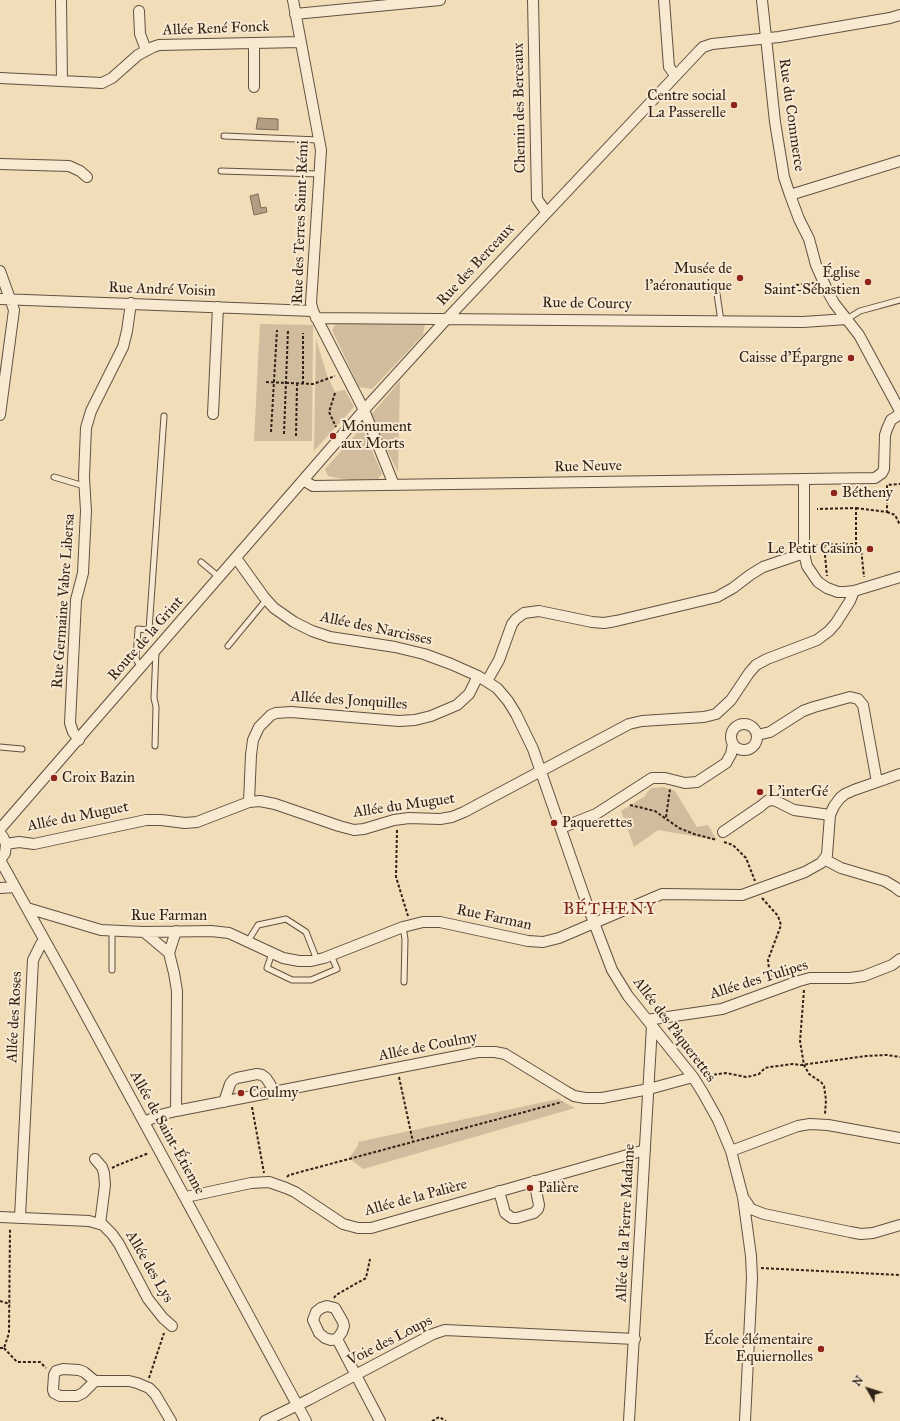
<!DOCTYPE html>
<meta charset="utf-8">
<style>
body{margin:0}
#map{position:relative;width:900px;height:1421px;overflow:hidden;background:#f2ddb9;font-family:"IM FELL Great Primer",serif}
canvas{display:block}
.north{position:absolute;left:848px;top:1369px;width:40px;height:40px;-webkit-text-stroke:3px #f7e9d2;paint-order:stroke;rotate:309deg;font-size:11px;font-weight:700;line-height:16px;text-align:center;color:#312217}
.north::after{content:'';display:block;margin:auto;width:14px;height:18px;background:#312217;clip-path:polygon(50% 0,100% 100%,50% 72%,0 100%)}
</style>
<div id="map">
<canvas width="900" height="1421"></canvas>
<div class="north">N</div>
</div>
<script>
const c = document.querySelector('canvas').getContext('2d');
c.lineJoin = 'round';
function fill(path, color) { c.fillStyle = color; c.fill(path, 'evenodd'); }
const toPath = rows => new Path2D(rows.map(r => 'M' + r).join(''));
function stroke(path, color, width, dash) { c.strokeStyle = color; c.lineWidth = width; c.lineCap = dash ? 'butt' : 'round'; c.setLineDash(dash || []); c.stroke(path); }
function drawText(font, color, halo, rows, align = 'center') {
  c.font = font + ' "IM FELL Great Primer",serif'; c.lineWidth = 4; c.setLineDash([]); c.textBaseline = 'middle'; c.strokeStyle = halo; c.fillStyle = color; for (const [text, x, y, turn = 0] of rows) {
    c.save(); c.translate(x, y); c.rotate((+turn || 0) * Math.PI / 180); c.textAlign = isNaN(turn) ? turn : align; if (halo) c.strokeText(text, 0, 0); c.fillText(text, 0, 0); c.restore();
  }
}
fill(toPath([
 [337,322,425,323,423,335,372,389,359,387,332,330],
 [260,324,313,325,312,441,254,441],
 [316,339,327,375,335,392,345,390,354,407,314,451],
 [400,381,398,472,370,416],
 [362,427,382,474,373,485,328,476,325,469],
 [664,787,675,791,697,827,708,825,717,840,658,830,634,847,621,811,645,796,648,791,652,788],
 [558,1099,575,1108,363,1169,349,1158,358,1146,358,1142]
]), '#d1bd9d');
const water = toPath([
 [258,118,278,119,278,130,256,129,258,118],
 [258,194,261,208,266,207,267,212,254,215,250,196,258,194]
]);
fill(water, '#b09d82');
stroke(water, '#7d6c57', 1);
const service = toPath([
 [224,136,319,140],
 [221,171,319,174],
 [717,294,721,321],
 [847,319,860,311,900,300],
 [54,477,84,486],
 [201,562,219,577],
 [228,646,266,600],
 [141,668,136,659,138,629,149,630,164,416],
 [155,746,156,707,154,698,156,651],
 [0,747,22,749],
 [403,927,405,939,404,982],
 [248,941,258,925,286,919,306,932,317,960],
 [272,953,267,968,292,980,311,980,337,969,331,955],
 [112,970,112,931]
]);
const minor = toPath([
 [61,0,62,81],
 [293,0,321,150,311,303,313,311,364,410,394,485],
 [533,0,537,199,546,212],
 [664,0,669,67,675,75],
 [762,0,775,122,784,177,790,195,799,219,809,239,816,265,828,292,834,303,859,335,900,411],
 [139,11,140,34,146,50],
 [295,14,440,0],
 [0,78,102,83,112,78,138,55,153,47,159,45,301,42],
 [254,87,254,44],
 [0,164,69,166,80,171,87,177],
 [790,195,900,161],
 [0,271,14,310,0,415],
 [0,299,313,311],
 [316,318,803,322,847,319],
 [213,414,218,307],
 [804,479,804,553,807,566,818,582,827,588,838,592,845,592,854,591,900,577],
 [303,480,313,486,875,478,882,473,884,469,885,435,887,429,891,420,900,414],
 [236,558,264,597,274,608,294,622,312,631,330,637,395,647,424,654,451,664,478,676,497,688,508,701,516,714,533,749,588,907,612,970,628,996,693,1077,703,1093,718,1120,731,1151,743,1197,751,1256,752,1278,745,1421],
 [487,681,499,660,512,624,516,619,524,613,539,611,592,622,604,623,616,621,717,597,733,588,750,575,763,567,804,553],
 '731 737a13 13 0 1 1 26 0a13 13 0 1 1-26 0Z',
 [757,735,770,732,803,711,814,707,850,697,858,699,863,705,877,782],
 [79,740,73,732,70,723,76,600,83,573,86,511,84,477,86,428,91,411,123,347,127,331,131,303],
 [249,802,251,755,253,740,259,727,271,715,276,713,291,712,399,721,415,720,431,716,457,705,469,694,478,676],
 [561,828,596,814,652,778,665,778,685,783,697,782,726,763,731,754,733,744],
 [0,829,364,410,443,323,699,51,703,47,712,44,779,37,890,18,900,15],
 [723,832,761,806,767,801,772,800,776,801,794,810,830,815],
 [0,833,3,837,6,844,5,853,0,860],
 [6,844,19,842,34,844,146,820,161,820,185,823,197,822,249,802,260,801,275,804,339,826,354,830,364,829,394,820,409,818,440,819,452,817,464,812,629,724,642,721,704,717,716,714,731,700,749,673,756,665,767,659,817,640,829,631,836,623,850,601,854,591],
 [824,859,841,868,885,881,895,887,900,891],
 [0,860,69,984,306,1421],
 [0,888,15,887],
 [27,908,101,930,144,932,211,931,229,933,283,958,299,961,311,961,324,958,403,927,423,922,440,922,528,941,543,942,559,938,662,894,742,895,805,872,821,863,827,855,830,815,834,806,840,798,845,794,854,790,900,774],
 [144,932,169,953,176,931],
 [169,953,174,973,177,991,176,1111],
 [647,1020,722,1009,799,981,810,978,850,978,864,976,892,965,900,959],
 [224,1102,230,1084,233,1080,237,1078,257,1074,262,1075,266,1078,270,1084,274,1092],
 [144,1122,160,1115,176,1111,478,1052,495,1052,505,1054,567,1092,574,1096,585,1098,602,1098,649,1089,693,1077],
 [731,1151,798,1126,810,1124,828,1125,900,1138],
 [95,1159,102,1167,104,1173,105,1185,100,1224],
 [499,1191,505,1213,512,1218,517,1218,534,1213,538,1209,539,1205,534,1181],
 [186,1197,251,1183,269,1182,286,1188,295,1192,343,1224,358,1228,371,1228,645,1150],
 [745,1200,751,1209,764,1214,850,1232,861,1234,873,1233,900,1225],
 [0,1217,89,1221,103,1225,112,1234,119,1244,148,1299,163,1318,172,1326],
 [20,1217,33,960,41,944,44,940],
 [337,1339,331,1340,325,1338,319,1333,313,1320,316,1312,321,1308,327,1306,335,1308,343,1322,344,1326,342,1332,337,1339,380,1421],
 [95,1381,83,1393,77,1396,60,1396,54,1393,53,1390,54,1375,56,1371,63,1369,79,1370,84,1372,95,1381,129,1381,137,1383,149,1388,155,1394,171,1421],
 [265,1421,310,1399,433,1334,445,1330,635,1339],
 [629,1421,652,1026]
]);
stroke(service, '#615140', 7);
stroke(minor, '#615140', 12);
stroke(toPath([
 [796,285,814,283],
 [266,382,313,384,335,376],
 [303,384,303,333],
 [335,393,329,412,336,427],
 [271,432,277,330],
 [284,434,288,330],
 [296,436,297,384],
 [856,508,887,512,887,485,900,484],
 [887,512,895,515,900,525],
 [856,544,861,548,864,577],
 [815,545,856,544,856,508,817,509],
 [824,545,827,576],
 [630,805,655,811,679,828,694,834,717,840],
 [666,817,670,789],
 [397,830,396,877,408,916],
 [724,842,733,845,746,858,755,881],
 [762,898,778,916,781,925,768,960,769,969,779,976],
 [769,970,772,979],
 [804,990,800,1041,804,1065,809,1074,821,1082,824,1086,826,1100,825,1114],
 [704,1076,726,1073,746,1077,752,1076,759,1074,765,1068,770,1067,793,1064,801,1065,866,1056,887,1055,900,1057],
 [399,1077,413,1142],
 [252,1107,264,1173],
 [112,1168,118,1165,149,1153],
 [287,1177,289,1175,562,1102],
 [761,1268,900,1275],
 [334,1298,336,1295,366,1278,370,1259],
 [0,1301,10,1304],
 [0,1348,4,1348,9,1333,10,1229],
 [4,1348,17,1362,40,1362,46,1368],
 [149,1378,164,1333],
 [432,1421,439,1417,446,1421]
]), '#312217', 2, [3, 2]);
stroke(service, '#f7e9d2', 5);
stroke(minor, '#f7e9d2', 10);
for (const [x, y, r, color] of [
 [734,105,4,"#8f2418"],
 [740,278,4,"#8f2418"],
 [868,282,4,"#8f2418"],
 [851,358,4,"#8f2418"],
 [333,436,4,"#8f2418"],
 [834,493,4,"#8f2418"],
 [870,549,4,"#8f2418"],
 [54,778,4,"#8f2418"],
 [760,792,4,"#8f2418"],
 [554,823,4,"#8f2418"],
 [241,1093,4,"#8f2418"],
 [530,1188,4,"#8f2418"],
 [821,1349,4,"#8f2418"]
]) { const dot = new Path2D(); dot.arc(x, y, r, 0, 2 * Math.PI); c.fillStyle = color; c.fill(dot); stroke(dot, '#f7e9d2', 1.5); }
drawText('15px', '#312217', '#f7e9d2', [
 ["Allée René Fonck",216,29,-2],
 ["Chemin des Berceaux",520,108,-91],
 ["Rue du Commerce",791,115,82],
 ["Rue des Terres Saint-Rémi",301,222,-88],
 ["Rue des Berceaux",476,265,-47],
 ["Rue André Voisin",162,290,2],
 ["Rue de Courcy",587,304,1],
 ["Rue Neuve",588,467,-1],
 ["Rue Germaine Vabre Libersa",64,601,-86],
 ["Allée des Narcisses",376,629,12],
 ["Route de la Grint",146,639,-49],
 ["Allée des Jonquilles",349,701,4],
 ["Allée du Muguet",404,806,-8],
 ["Allée du Muguet",78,817,-11],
 ["Rue Farman",169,916],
 ["Rue Farman",494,918,12],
 ["Allée des Tulipes",759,980,-17],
 ["Allée des Roses",15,1017,-87],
 ["Allée des Pâquerettes",674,1030,53],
 ["Allée de Coulmy",428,1047,-11],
 ["Allée de Saint-Étienne",167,1133,61],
 ["Allée de la Palière",416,1198,-15],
 ["Allée de la Pierre Madame",626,1223,-87],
 ["Allée des Lys",149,1267,60],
 ["Voie des Loups",390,1341,-27]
]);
drawText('15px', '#312217', '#f7e9d2', [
 ["Centre social",726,96,"right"],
 ["La Passerelle",726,113,"right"],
 ["Musée de",732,269,"right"],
 ["l'aéronautique",732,286,"right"],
 ["Église",860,273,"right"],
 ["Saint-Sébastien",860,290,"right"],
 ["Caisse d'Épargne",843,358,"right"],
 ["Monument",341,427],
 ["aux Morts",341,444],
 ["Bétheny",842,493],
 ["Le Petit Casino",862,549,"right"],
 ["Croix Bazin",62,778],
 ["L'interGé",768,792],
 ["Paquerettes",562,823],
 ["Coulmy",249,1093],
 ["Palière",538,1188],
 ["École élémentaire",813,1340,"right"],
 ["Equiernolles",813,1357,"right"]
], 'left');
c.letterSpacing = '1px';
drawText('17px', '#7a1f14', '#f7e9d2', [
 ["BÉTHENY",610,910]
]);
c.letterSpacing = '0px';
</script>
